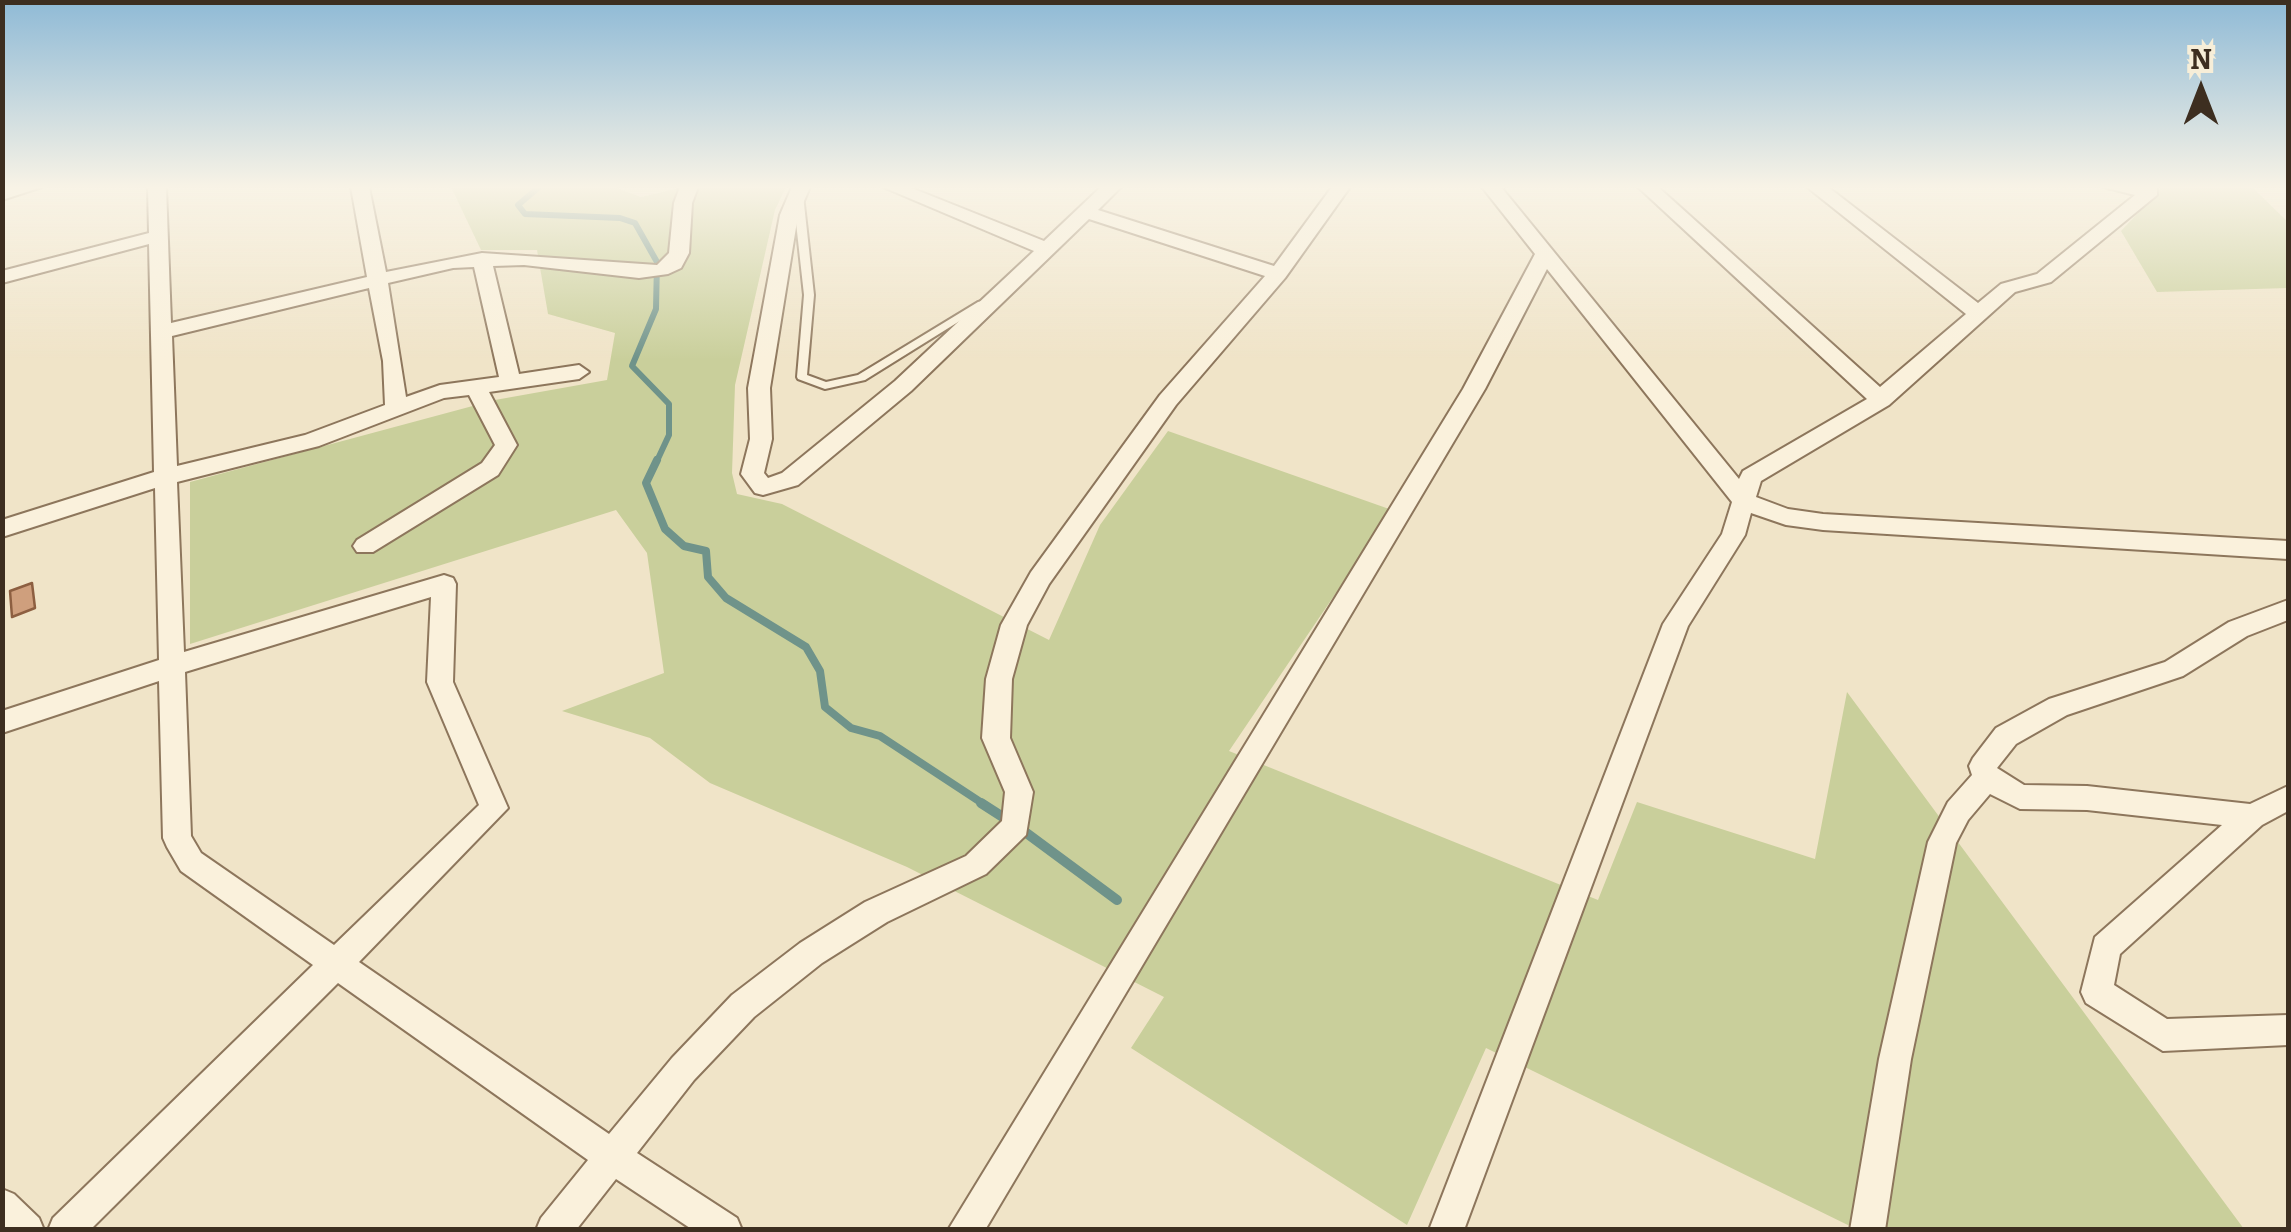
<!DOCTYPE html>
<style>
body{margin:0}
#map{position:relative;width:2291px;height:1232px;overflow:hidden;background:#f0e4c8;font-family:Bitter,serif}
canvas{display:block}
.frame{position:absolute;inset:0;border:5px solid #3d2e20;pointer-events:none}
.north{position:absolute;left:2151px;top:40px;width:100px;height:100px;-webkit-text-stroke:8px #f7eed8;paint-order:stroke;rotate:0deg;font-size:28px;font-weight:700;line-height:40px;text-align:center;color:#3d2e20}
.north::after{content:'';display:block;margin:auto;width:35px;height:45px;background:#3d2e20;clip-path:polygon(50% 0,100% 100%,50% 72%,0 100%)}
</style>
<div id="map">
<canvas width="2291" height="1232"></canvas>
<div class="frame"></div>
<div class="north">N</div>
</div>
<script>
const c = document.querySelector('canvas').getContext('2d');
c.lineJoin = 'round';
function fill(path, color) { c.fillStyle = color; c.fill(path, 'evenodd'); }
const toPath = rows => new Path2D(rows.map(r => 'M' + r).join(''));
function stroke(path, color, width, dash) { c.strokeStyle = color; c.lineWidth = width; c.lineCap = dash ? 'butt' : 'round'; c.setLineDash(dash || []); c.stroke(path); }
fill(toPath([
 [451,187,614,187,641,197,683,187,786,187,775,210,735,385,732,473,737,494,782,504,1049,640,1100,525,1168,431,1392,510,1229,751,1598,900,1637,802,1815,859,1847,692,2244,1229,1856,1229,1486,1048,1407,1225,1131,1048,1164,997,907,867,710,783,650,738,562,711,664,673,647,553,616,510,190,644,190,482,495,400,607,380,615,333,548,314,537,250,481,250],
 [2162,187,2252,187,2288,222,2288,288,2157,292,2121,231]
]), '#c9cf9b');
stroke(toPath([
 [539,187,518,205,525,214,620,218,635,223,657,262,656,309,632,366,669,404,669,435,656,463]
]), '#6f938a', 6);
stroke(toPath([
 [657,460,646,483,665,529,684,546,706,551,708,577,726,598,806,647,820,671,825,707,851,728,880,736,985,805]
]), '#6f938a', 8);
stroke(toPath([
 [981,803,1009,821],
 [1021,829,1117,900]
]), '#6f938a', 10);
const building = toPath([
 [32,583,35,608,12,617,10,591,32,583]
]);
fill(building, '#cf9f7d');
stroke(building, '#8d5f41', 2.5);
const lane = toPath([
 [798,192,803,195,814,295,807,375,826,382,858,375,978,302,982,301,987,304,865,380,825,389,798,379,797,377,804,295,793,195,798,192]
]);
const street = toPath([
 [11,187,42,187,2,200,2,189,11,187],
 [148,187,166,187,171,323,367,277,351,187,369,187,386,272,482,253,657,265,669,253,674,203,680,187,698,187,692,203,689,253,681,268,668,274,639,278,524,265,493,266,519,374,579,365,589,372,579,379,489,392,517,445,498,475,373,552,357,552,353,546,357,540,482,463,495,445,469,395,444,398,319,446,177,482,184,652,444,575,453,578,456,584,453,682,508,808,359,962,609,1134,672,1058,732,995,800,943,865,902,966,856,1002,821,1005,792,982,738,986,679,1001,625,1031,572,1160,395,1265,276,1089,219,911,391,798,485,763,495,755,493,741,474,750,439,748,388,780,215,792,187,810,187,798,215,770,388,772,439,764,473,768,478,782,473,895,381,1034,251,883,187,909,187,1044,241,1101,187,1121,187,1098,210,1274,266,1332,187,1350,187,1285,278,1176,405,1049,584,1027,625,1012,679,1010,738,1033,792,1026,835,986,874,887,922,822,963,754,1017,694,1080,637,1153,737,1218,742,1230,693,1230,616,1179,576,1230,536,1230,541,1218,588,1160,338,983,90,1230,48,1230,53,1218,313,965,181,871,167,847,163,838,159,681,2,733,2,711,159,660,155,488,2,537,2,520,154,472,149,244,2,283,2,271,149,233,148,187],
 [474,267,499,377,440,385,406,397,388,283,453,268,474,267],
 [369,288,383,361,385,405,305,435,177,466,172,336,369,288],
 [431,597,427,682,479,805,334,945,201,853,191,836,185,672,431,597],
 [1482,187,1501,187,1739,479,1743,471,1867,399,1638,187,1658,187,1880,387,1966,314,1807,187,1828,187,1978,303,2001,284,2037,274,2135,195,2103,187,2157,187,2157,195,2051,282,2015,292,1889,405,1761,481,1756,497,1788,509,1823,514,2288,541,2288,559,1823,530,1786,525,1751,513,1745,535,1688,626,1464,1230,1429,1230,1663,624,1722,534,1732,502,1547,269,1485,389,985,1230,948,1230,1463,389,1535,254,1482,187],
 [2288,600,2288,620,2247,636,2183,676,2067,715,2016,744,1997,768,2024,785,2087,786,2250,804,2288,786,2288,811,2262,825,2120,954,2114,985,2167,1019,2288,1015,2288,1045,2163,1051,2086,1003,2081,992,2095,937,2222,825,2087,810,2020,809,1990,794,1968,820,1956,843,1911,1059,1885,1230,1850,1230,1879,1059,1928,842,1948,802,1972,775,1969,766,1973,758,1996,728,2049,699,2165,662,2229,622,2288,600],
 [2,1189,14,1194,39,1218,44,1230,2,1230,2,1189]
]);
stroke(lane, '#8d765c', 4);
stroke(street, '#8d765c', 4);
fill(lane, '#faf1dc');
fill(street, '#faf1dc');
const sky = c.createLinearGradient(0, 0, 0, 360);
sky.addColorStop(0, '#8fbad6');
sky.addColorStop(0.52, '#f8f3e6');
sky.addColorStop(1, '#f8f3e600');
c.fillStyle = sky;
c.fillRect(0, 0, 2291, 360);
</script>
